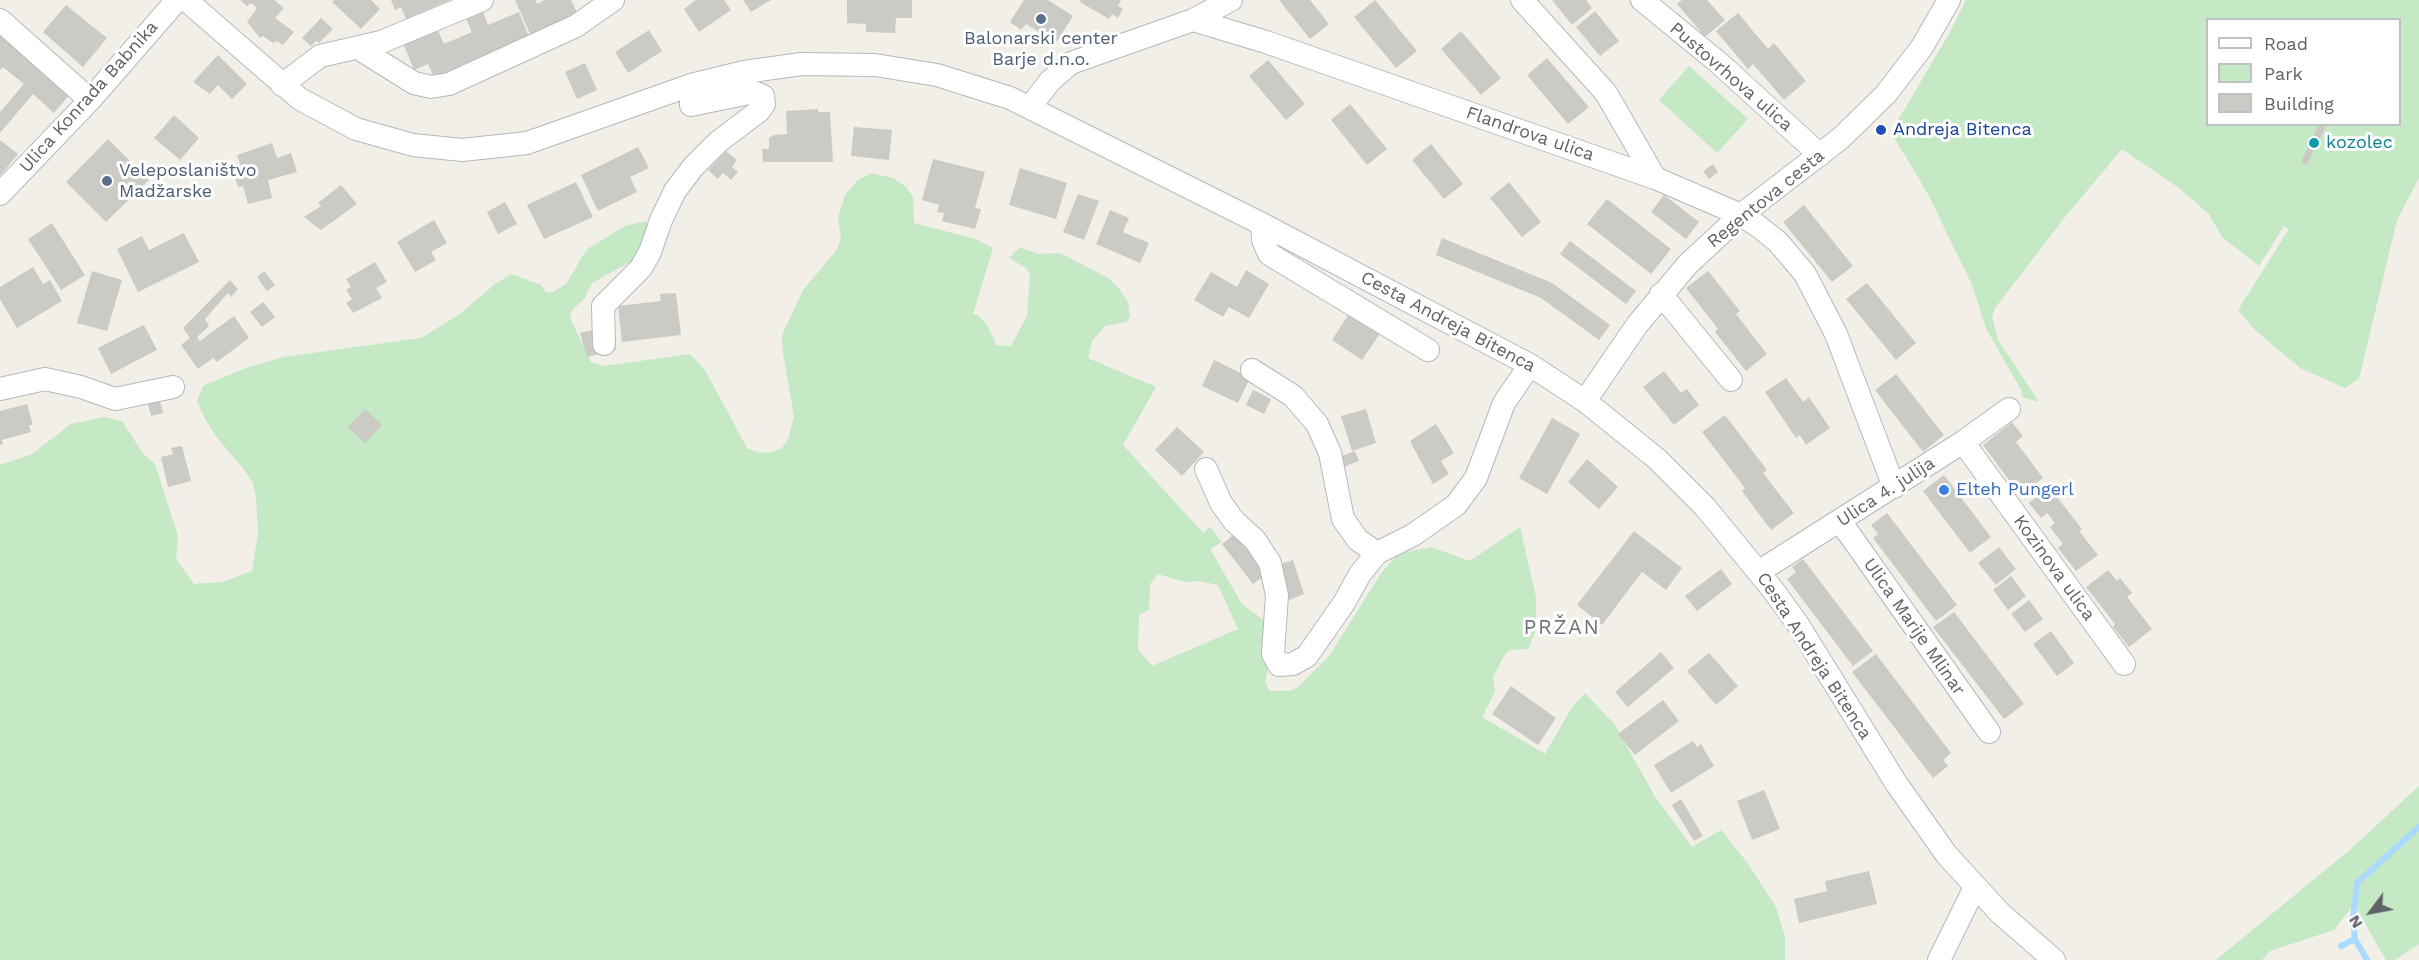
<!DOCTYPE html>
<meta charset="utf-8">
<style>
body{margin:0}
#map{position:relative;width:2419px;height:960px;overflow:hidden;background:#f1efe8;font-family:"Work Sans",sans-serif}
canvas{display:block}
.legend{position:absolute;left:2206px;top:18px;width:195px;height:108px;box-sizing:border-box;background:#fff;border:2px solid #bfc1c3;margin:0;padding:8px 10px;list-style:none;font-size:18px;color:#5f6368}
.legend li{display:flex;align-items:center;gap:12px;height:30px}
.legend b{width:30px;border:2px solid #bfc1c3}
.north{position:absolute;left:2341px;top:882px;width:60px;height:60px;-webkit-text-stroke:4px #fff;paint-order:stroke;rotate:238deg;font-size:16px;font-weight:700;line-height:24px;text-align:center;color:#5f6368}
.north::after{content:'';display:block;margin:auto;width:21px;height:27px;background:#5f6368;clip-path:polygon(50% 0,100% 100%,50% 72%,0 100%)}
</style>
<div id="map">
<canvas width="2419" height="960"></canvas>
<ul class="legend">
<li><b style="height:8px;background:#fff"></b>Road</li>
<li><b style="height:16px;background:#c5e8c5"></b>Park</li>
<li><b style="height:16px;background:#cccac5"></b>Building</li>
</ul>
<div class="north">N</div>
</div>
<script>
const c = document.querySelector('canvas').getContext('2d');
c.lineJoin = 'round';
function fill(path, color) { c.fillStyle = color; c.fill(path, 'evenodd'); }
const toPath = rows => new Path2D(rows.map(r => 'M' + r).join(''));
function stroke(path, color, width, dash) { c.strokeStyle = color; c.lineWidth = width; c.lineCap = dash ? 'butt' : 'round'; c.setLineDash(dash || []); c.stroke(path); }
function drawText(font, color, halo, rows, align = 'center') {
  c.font = font + ' "Work Sans",sans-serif'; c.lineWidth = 6; c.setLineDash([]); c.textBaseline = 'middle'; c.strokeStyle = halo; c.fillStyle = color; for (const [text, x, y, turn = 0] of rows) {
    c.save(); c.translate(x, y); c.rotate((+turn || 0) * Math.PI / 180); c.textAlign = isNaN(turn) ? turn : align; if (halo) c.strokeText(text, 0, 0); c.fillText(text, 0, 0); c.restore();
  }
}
fill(toPath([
 [1966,0,2419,0,2419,178,2397,220,2359,379,2345,388,2300,368,2254,329,2238,310,2289,229,2284,226,2259,266,2222,237,2209,214,2179,188,2122,149,2065,217,1995,308,1992,317,1998,340,2039,402,2022,397,2021,390,1986,328,1972,285,1928,194,1892,134,1894,127,1949,34],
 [2208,20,2400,20,2400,124,2208,124],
 [1689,66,1748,119,1717,153,1659,100],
 [871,173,893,178,906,187,913,197,914,223,975,239,993,248,973,314,979,316,988,326,996,345,1011,346,1027,316,1030,275,1026,268,1009,258,1020,247,1038,254,1060,253,1110,279,1120,290,1128,302,1130,317,1126,322,1105,326,1092,341,1088,358,1156,387,1123,445,1203,533,1210,527,1222,542,1210,549,1242,604,1262,619,1272,631,1273,642,1265,683,1270,691,1289,691,1298,687,1329,656,1382,572,1398,554,1431,547,1470,561,1520,527,1536,597,1536,630,1528,649,1509,650,1502,659,1493,678,1495,692,1482,717,1545,754,1572,707,1585,693,1615,725,1654,795,1692,847,1721,830,1746,861,1776,907,1785,937,1785,960,0,960,0,465,32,454,71,424,104,417,122,421,144,455,155,464,178,536,176,559,194,584,223,582,252,571,258,533,256,497,253,483,245,471,215,435,205,419,197,401,203,386,246,368,283,357,421,338,460,314,495,284,512,274,541,285,546,292,553,292,566,284,587,249,625,226,645,221,651,226,643,255,592,283,584,299,572,310,570,318,591,362,604,366,690,354,705,370,747,448,760,453,772,452,782,448,788,440,794,416,783,353,782,335,803,290,836,251,841,239,838,218,845,195,858,180],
 [1158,574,1185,582,1199,581,1218,585,1238,629,1152,666,1138,649,1139,615,1149,610,1150,584],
 [2419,786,2419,944,2395,960,2386,960,2354,904,2334,930,2270,951,2262,960,2216,960,2352,848]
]), '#c5e8c5');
stroke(toPath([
 [2341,946,2355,939],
 [2367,960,2355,939,2353,918,2357,883,2419,827]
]), '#aadaff', 6);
fill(toPath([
 [240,0,274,0,284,8,275,18,294,32,283,45,277,41,273,43,263,36,260,38,247,22,257,8,251,3,247,6],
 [334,0,371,0,380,9,361,29,332,2],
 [391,0,449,0,406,19,401,7,395,10],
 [515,0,535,0,537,4,545,0,571,0,578,15,531,36],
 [696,0,724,0,731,10,699,32,684,9],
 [743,0,771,0,751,12],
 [847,0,912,0,912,18,896,18,895,33,866,32,866,24,847,23],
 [1024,0,1048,0,1073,16,1056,43,1026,24,1021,30,1010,22],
 [1081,0,1121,0,1118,6,1123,9,1118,18,1112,14,1109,19,1080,2],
 [1279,0,1310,0,1329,24,1310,39],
 [1375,0,1417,51,1396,68,1354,17],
 [1552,0,1586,0,1592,8,1572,25],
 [1682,0,1707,0,1725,20,1705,37,1677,4],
 [66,5,107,38,83,67,43,32],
 [481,7,488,25,519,12,529,37,434,77,428,64,414,70,402,41,436,26,444,44,472,32,464,14],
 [1595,11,1619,41,1600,56,1576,27],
 [1738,13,1768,49,1774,43,1806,81,1784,100,1753,64,1748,69,1716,31],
 [321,18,333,29,319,43,316,41,311,46,302,38],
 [649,30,662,51,628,73,615,52],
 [1461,31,1501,78,1481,95,1441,49],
 [0,33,71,93,54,113,33,94,0,133,0,112,24,84,3,67,0,70],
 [218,55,247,84,232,99,218,85,210,94,193,82],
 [1547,58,1589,107,1568,124,1527,75],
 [1268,60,1305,104,1286,120,1249,76],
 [585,63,597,90,577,99,565,72],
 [1350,104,1387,149,1367,165,1331,120],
 [818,109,818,112,830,112,833,162,763,162,762,149,769,149,769,138,774,135,787,134,786,111],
 [174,115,199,138,180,160,154,138],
 [2319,124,2327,124,2307,165,2301,162],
 [854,127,892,130,889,160,851,156],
 [108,139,149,180,106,222,66,182],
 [0,140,18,154,0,176],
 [272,143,277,158,291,153,297,172,268,180,272,198,248,204,243,186,238,187,234,173,242,171,237,155],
 [1431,144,1463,184,1444,199,1412,160],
 [638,147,649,168,630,177,637,192,598,211,581,175],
 [726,151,737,160,732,167,738,172,731,180,723,173,718,179,708,170],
 [933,159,985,172,975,208,981,209,975,229,942,221,944,213,937,212,939,205,922,200],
 [1713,164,1718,172,1709,179,1703,171],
 [1020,168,1067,183,1056,219,1009,205],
 [576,182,593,217,544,239,527,205],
 [1509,182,1541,222,1522,237,1490,198],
 [341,185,357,204,321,230,304,217,321,206,318,203],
 [1078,194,1099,201,1084,240,1063,232],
 [1664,195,1699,222,1686,239,1651,212],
 [1607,199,1671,249,1651,274,1587,224],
 [505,202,517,224,498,234,487,212],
 [1804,205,1853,266,1832,282,1783,222],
 [1110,210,1129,218,1123,232,1149,243,1140,263,1096,244],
 [434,220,447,243,431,252,436,260,415,272,397,242],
 [52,223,85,275,61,290,28,239],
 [184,233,199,262,138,292,117,249,142,236,149,250],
 [1442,238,1552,283,1610,325,1599,340,1541,298,1436,255],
 [1570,241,1636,291,1626,304,1560,254],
 [375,262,387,282,376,288,382,298,353,313,346,303,352,299,346,290,351,287,346,279],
 [33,267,43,284,50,280,62,301,17,328,0,299,0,287],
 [1246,270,1269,284,1249,318,1229,307,1223,317,1194,300,1211,272,1237,287],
 [92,271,122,280,107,331,77,323],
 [264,271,275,285,267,291,257,277],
 [1708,271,1740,311,1736,314,1767,354,1746,371,1715,332,1718,329,1686,288],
 [230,280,238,289,231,297,228,293,205,319,209,326,197,337,200,341,234,316,249,338,217,362,213,358,198,369,181,345,190,338,183,328],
 [1867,283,1916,343,1896,360,1846,299],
 [676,293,681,335,622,342,618,306,661,301,660,294],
 [263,302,275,317,262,327,250,312],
 [1352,309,1383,329,1362,360,1332,340],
 [144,325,157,350,111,374,98,348],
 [610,326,616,350,587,357,580,333],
 [1214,360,1250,378,1238,403,1202,386],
 [1664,371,1681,393,1687,389,1699,405,1674,425,1643,387],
 [1896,374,1944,435,1923,452,1875,390],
 [1786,378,1803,402,1809,397,1830,428,1806,445,1800,435,1796,438,1765,392],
 [1253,390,1271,399,1264,414,1246,405],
 [160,401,163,413,151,416,148,404],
 [27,404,33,425,29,425,31,432,2,440,3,444,0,445,0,411],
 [365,409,382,425,365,443,348,427],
 [1366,409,1376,443,1352,451,1341,416],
 [1725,415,1767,470,1763,473,1794,513,1771,530,1742,491,1745,488,1702,432],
 [1552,418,1580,434,1547,494,1519,478],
 [2012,422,2023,436,2016,442,2043,478,2020,495,1983,445],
 [1436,424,1454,453,1441,461,1449,474,1433,484,1410,441],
 [1177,427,1204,452,1182,476,1155,450],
 [182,446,191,481,168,487,161,457,173,454,171,448],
 [1355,451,1359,461,1343,467,1339,457],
 [1587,459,1618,487,1599,509,1568,482],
 [1944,475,1991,537,1970,553,1923,491],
 [2049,487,2082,529,2079,531,2098,555,2076,571,2058,548,2063,544,2050,527,2055,523,2047,513,2041,518,2029,503],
 [1887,513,1957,605,1936,621,1873,538,1878,534,1871,525],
 [1634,531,1682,568,1666,590,1642,572,1602,625,1577,605],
 [1237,532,1269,572,1253,584,1222,544],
 [1999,547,2016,569,1996,585,1978,563],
 [1803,559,1873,651,1853,666,1787,579,1796,572,1792,567],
 [1293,560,1304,594,1289,600,1277,565],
 [1721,569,1732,584,1697,611,1685,596],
 [2108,570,2117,581,2120,578,2132,593,2127,597,2152,629,2129,647,2113,627,2115,624,2086,587],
 [2011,576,2026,596,2008,610,1993,590],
 [2029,600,2043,619,2025,632,2011,614],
 [1954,612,2024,704,2004,719,1933,627],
 [2051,631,2074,663,2057,676,2033,644],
 [1661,652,1674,668,1628,707,1615,692],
 [1709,653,1738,686,1716,705,1687,671],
 [1876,654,1951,753,1943,760,1948,766,1933,778,1852,672],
 [1511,686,1556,718,1538,745,1492,714],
 [1663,700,1679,721,1635,755,1618,734],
 [1693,741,1697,747,1701,744,1714,766,1671,793,1654,765],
 [1764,790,1780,829,1752,840,1737,801],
 [1681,799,1703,836,1694,841,1672,805],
 [1869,871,1877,904,1799,923,1794,899,1827,891,1825,881]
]), '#cccac5');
const minor = toPath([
 [186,0,300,99,356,129,413,145,462,150,527,143,691,85,744,72,802,64,875,65,937,75,1010,98,1262,224,1530,365,1585,401,1657,459,1705,507,1773,590,1797,623,1896,783,1946,854,2000,913,2054,960],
 [1522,0,1606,93,1655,178],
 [1642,0,1719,63,1820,155],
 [0,20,90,100],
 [1193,20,1266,42,1655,178,1741,215,1758,226,1778,242,1805,274,1836,334,1894,487],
 [358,48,414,83,431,87,449,84,576,26,613,0],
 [282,85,320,56,381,42,482,0],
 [1030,107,1050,81,1071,63,1193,20,1231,0],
 [0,194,90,100,177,0],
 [1262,224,1263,240,1269,254,1428,350],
 [1661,294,1731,380],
 [604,344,603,306,641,268,650,252,661,220,675,191,693,167,718,142,759,111,764,104,763,96,754,92,691,105,691,85],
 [1252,370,1293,396,1317,424,1330,453,1343,519,1358,540,1377,553,1413,535,1456,505,1476,478,1504,403,1530,365],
 [0,389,45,379,81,387,115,399,173,387],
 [1585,401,1637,325,1688,264,1741,215,1841,138,1886,94,1922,47,1949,0],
 [1963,442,2124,664],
 [1206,469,1221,503,1234,521,1255,540,1270,563,1277,595,1273,654,1279,665,1293,664,1307,656,1344,603,1360,574,1377,553],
 [1840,521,1989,732],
 [1760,571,1963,442,2009,409],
 [1939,960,1975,887]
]);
stroke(minor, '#b5b8bc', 24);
stroke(minor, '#fff', 22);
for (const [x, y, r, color] of [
 [1041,19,6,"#5c6f8a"],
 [1881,130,6,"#1a4fb4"],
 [2314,143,6,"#0f9aa8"],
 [107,181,6,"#5c6f8a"],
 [1944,490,6,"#3f7fe0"]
]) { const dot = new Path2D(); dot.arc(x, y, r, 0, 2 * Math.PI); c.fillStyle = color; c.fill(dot); stroke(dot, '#fff', 2); }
drawText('18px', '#4e5e75', '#fff', [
 ["Balonarski center",1041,39],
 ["Barje d.n.o.",1041,60],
 ["Veleposlaništvo",119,171,"left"],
 ["Madžarske",119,192,"left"]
]);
drawText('18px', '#5f6368', '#fff', [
 ["Pustovrhova ulica",1731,77,41],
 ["Ulica Konrada Babnika",89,97,-48],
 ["Flandrova ulica",1530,134,19],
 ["Regentova cesta",1766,199,-39],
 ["Cesta Andreja Bitenca",1448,322,28],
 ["Ulica 4. julija",1886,492,-33],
 ["Kozinova ulica",2054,568,54],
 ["Ulica Marije Mlinar",1914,627,55],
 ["Cesta Andreja Bitenca",1814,656,57]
]);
drawText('18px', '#164399', '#fff', [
 ["Andreja Bitenca",1893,130]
], 'left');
drawText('18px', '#0d838f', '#fff', [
 ["kozolec",2326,143]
], 'left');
drawText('18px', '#366cbe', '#fff', [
 ["Elteh Pungerl",1956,490]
], 'left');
c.letterSpacing = '1.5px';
drawText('21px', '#70757a', '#fff', [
 ["PRŽAN",1562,628]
]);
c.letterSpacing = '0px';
</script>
